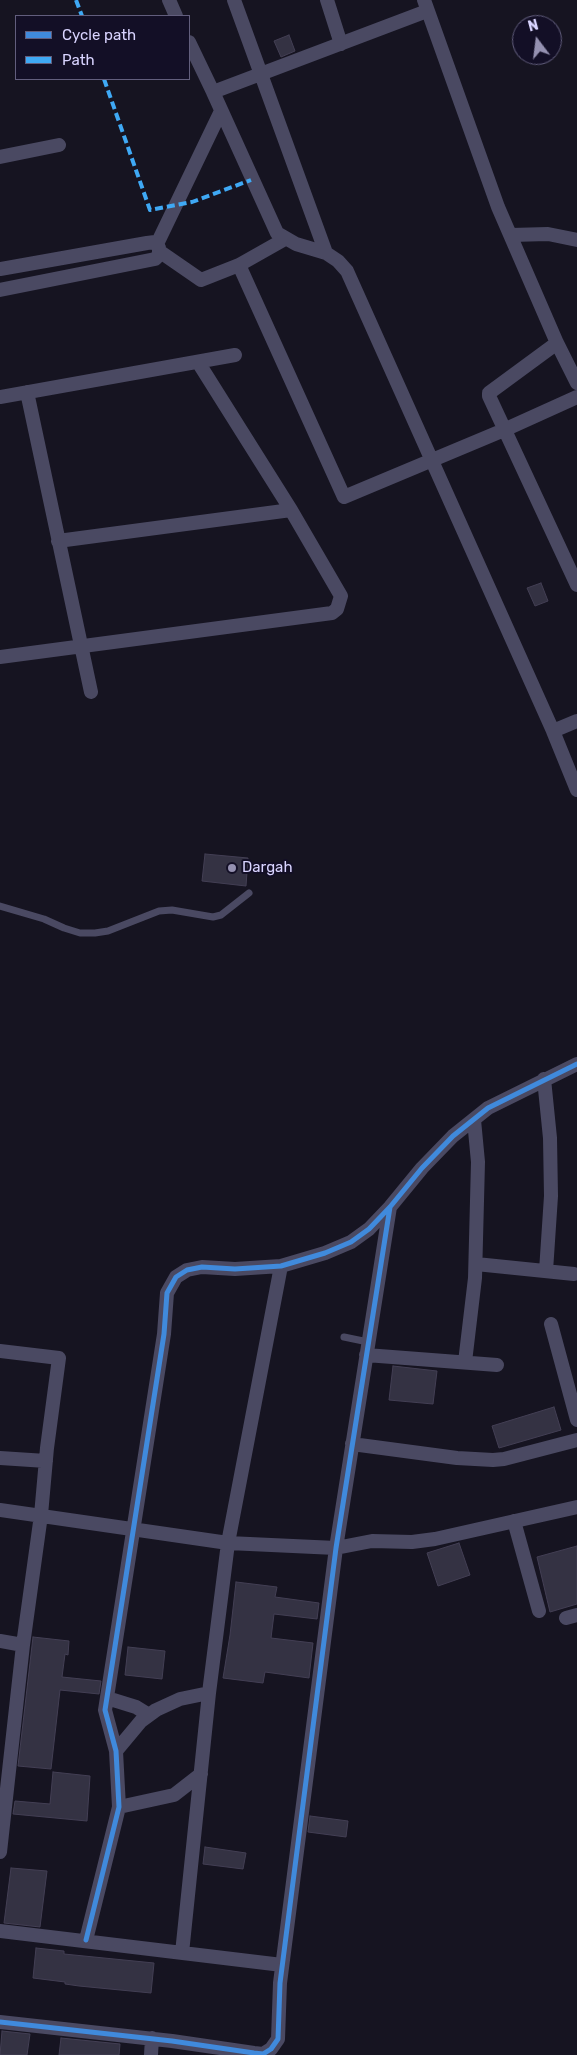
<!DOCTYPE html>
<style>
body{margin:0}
#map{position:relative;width:577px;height:2055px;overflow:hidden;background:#161421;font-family:Rubik,sans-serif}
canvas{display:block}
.legend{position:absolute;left:15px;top:15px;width:175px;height:65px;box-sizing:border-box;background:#130f26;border:1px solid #625e7d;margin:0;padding:6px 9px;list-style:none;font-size:15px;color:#d9d4ff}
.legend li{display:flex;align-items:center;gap:10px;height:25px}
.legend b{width:25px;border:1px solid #625e7d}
.north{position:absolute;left:512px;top:15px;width:50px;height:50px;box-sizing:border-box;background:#130f26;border:1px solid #625e7d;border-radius:50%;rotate:345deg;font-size:14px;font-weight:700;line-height:20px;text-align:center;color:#d9d4ff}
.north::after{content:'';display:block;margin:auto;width:18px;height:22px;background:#9591b1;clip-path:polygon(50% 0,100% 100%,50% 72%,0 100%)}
</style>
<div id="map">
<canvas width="577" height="2055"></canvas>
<ul class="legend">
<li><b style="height:6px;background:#408adc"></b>Cycle path</li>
<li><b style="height:6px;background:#3fa9f5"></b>Path</li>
</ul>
<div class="north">N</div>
</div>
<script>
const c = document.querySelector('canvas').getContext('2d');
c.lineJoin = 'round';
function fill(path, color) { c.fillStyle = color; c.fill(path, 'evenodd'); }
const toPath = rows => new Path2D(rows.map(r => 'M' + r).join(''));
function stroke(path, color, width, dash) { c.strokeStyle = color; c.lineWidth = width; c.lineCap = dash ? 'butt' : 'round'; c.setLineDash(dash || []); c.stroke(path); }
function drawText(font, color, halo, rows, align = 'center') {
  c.font = font + ' Rubik,sans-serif'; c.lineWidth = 4; c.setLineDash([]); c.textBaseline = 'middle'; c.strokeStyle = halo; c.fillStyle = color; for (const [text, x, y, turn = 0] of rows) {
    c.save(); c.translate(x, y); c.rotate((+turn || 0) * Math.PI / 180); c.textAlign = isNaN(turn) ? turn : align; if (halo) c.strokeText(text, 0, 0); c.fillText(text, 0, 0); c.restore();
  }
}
const building = toPath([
 [289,35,295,51,281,57,274,41,289,35],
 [541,583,548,601,535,606,527,588,541,583],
 [205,854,248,858,246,886,202,881,205,854],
 [393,1366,437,1371,433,1404,389,1400,393,1366],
 [554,1407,561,1430,499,1448,492,1426,554,1407],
 [459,1543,470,1575,438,1586,427,1553,459,1543],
 [577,1546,577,1604,550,1612,537,1557,577,1546],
 [236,1582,277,1587,275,1597,319,1603,317,1619,274,1614,271,1638,313,1643,309,1678,265,1672,263,1683,223,1678,230,1635,236,1582],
 [33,1637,69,1641,68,1655,65,1654,62,1677,101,1681,99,1694,60,1690,51,1769,18,1766,33,1637],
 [128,1647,165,1651,162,1679,125,1675,128,1647],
 [53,1772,90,1776,87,1821,13,1814,15,1801,50,1804,53,1772],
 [310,1816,348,1821,346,1837,308,1832,310,1816],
 [205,1847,246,1853,243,1869,203,1864,205,1847],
 [11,1868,47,1871,40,1927,4,1923,11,1868],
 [36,1948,64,1951,64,1954,154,1963,151,1993,79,1986,65,1984,65,1982,33,1978,36,1948],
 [2,2031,30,2034,27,2055,0,2055,2,2031],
 [61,2038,120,2044,119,2055,59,2055,61,2038]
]);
fill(building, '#343243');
stroke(building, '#433f54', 1);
stroke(toPath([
 [0,906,44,919,64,928,80,933,95,933,108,931,159,911,172,910,213,917,221,915,249,893],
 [344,1337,368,1342]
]), '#4a4962', 7);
stroke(toPath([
 [169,0,176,16],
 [234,0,326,253],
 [327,0,341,44],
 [424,0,498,207,557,343,577,383],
 [189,42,213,92,427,11],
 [213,92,277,233,296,244,326,253,338,261,347,271,553,731,577,790],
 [0,157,59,145],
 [511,235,548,234,577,240],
 [157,244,221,111],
 [159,251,201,280,239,265,285,239],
 [239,265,344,497,504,430,577,397],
 [0,269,147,243,155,242,159,248,159,255,155,259,0,290],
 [557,343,489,393,489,396,577,585],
 [27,392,91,692],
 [0,397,235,355],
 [58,541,291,510],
 [0,657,332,613,337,609,341,596,291,510,198,362],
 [553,731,577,721],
 [544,1079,550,1138,551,1196,546,1271],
 [476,1264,574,1274],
 [551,1324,577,1420],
 [0,1351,59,1358,47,1448,41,1515,23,1645,0,1852],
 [366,1355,497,1365],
 [465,1362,475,1278,478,1162,474,1120],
 [352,1444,457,1458,493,1460,504,1459,577,1440],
 [0,1458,46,1461],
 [0,1510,228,1543,336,1548,372,1541,412,1542,435,1539,577,1507],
 [514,1521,539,1611],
 [566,1618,577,1615],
 [0,1641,23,1645],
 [107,1698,136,1707,149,1715],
 [116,1751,141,1721,156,1710,180,1699,209,1693],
 [119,1807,174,1795,201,1774],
 [0,1931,282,1965],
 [86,1940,119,1807,116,1751,105,1710,164,1334,167,1293,176,1277,187,1270,202,1267,235,1269,281,1266,325,1253,351,1242,369,1229,390,1207,422,1168,453,1136,488,1108,577,1064],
 [182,1953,209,1693,228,1543,281,1266],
 [0,2022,172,2041,254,2053,263,2054,271,2049,278,2039,280,1983,336,1548,390,1207],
 [151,2055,152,2038]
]), '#4a4962', 14);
stroke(toPath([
 [76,0,82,16],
 [104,79,150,210,192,202,251,180]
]), '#3fa9f5', 4, [8, 4]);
stroke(toPath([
 [86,1940,119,1807,116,1751,105,1710,164,1334,167,1293,176,1277,187,1270,202,1267,235,1269,281,1266,325,1253,351,1242,369,1229,390,1207,422,1168,453,1136,488,1108,577,1064],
 [0,2022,172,2041,254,2053,263,2054,271,2049,278,2039,280,1983,336,1548,390,1207]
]), '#408adc', 5);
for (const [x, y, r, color] of [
 [232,868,5,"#9591b1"]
]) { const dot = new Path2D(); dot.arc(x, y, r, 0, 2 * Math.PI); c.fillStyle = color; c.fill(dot); stroke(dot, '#130f26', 2); }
drawText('15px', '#d9d4ff', '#130f26', [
 ["Dargah",242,868]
], 'left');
</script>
